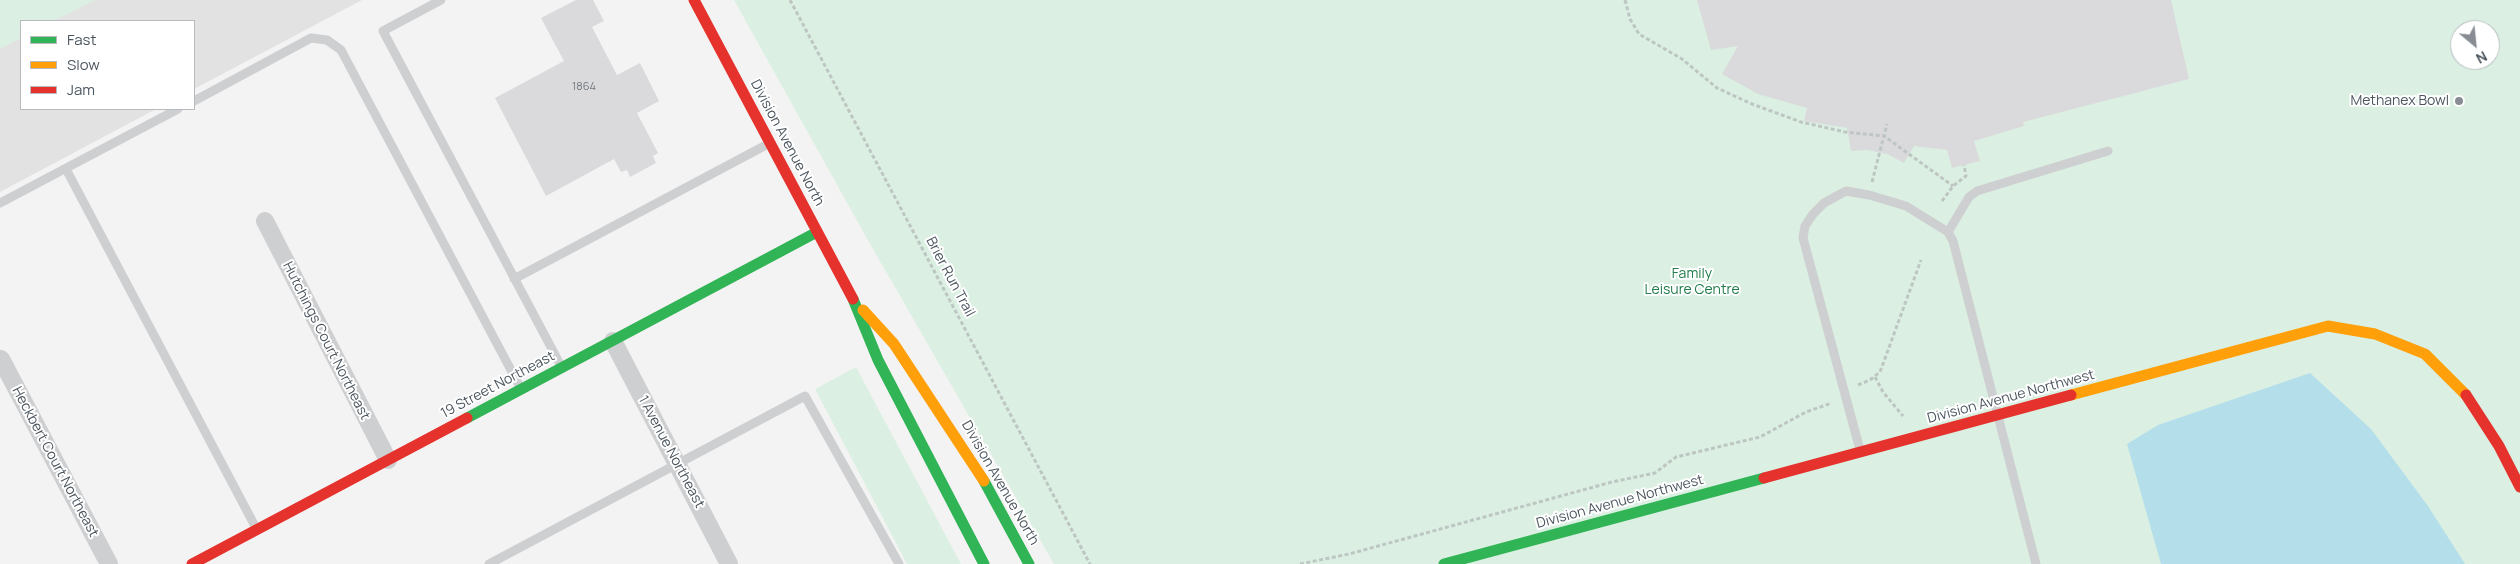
<!DOCTYPE html>
<style>
body{margin:0}
#map{position:relative;width:2520px;height:564px;overflow:hidden;background:#f4f3f3;font-family:Manrope,sans-serif}
canvas{display:block}
.legend{position:absolute;left:20px;top:20px;width:175px;height:90px;box-sizing:border-box;background:#fff;border:1px solid #b7bbbf;margin:0;padding:6px 9px;list-style:none;font-size:15px;color:#4c565f}
.legend li{display:flex;align-items:center;gap:10px;height:25px}
.legend b{width:25px;border:1px solid #b7bbbf}
.north{position:absolute;left:2450px;top:20px;width:50px;height:50px;box-sizing:border-box;background:#fff;border:1px solid #b7bbbf;border-radius:50%;rotate:152deg;font-size:14px;font-weight:700;line-height:20px;text-align:center;color:#4c565f}
.north::after{content:'';display:block;margin:auto;width:18px;height:22px;background:#878d93;clip-path:polygon(50% 0,100% 100%,50% 72%,0 100%)}
</style>
<div id="map">
<canvas width="2520" height="564"></canvas>
<ul class="legend">
<li><b style="height:6px;background:#30b455"></b>Fast</li>
<li><b style="height:6px;background:#ff9f0a"></b>Slow</li>
<li><b style="height:6px;background:#e5322d"></b>Jam</li>
</ul>
<div class="north">N</div>
</div>
<script>
const c = document.querySelector('canvas').getContext('2d');
c.lineJoin = 'round';
function fill(path, color) { c.fillStyle = color; c.fill(path, 'evenodd'); }
const toPath = rows => new Path2D(rows.map(r => 'M' + r).join(''));
function stroke(path, color, width, dash) { c.strokeStyle = color; c.lineWidth = width; c.lineCap = dash ? 'butt' : 'round'; c.setLineDash(dash || []); c.stroke(path); }
function drawText(font, color, halo, rows, align = 'center') {
  c.font = font + ' Manrope,sans-serif'; c.lineWidth = 4; c.setLineDash([]); c.textBaseline = 'middle'; c.strokeStyle = halo; c.fillStyle = color; for (const [text, x, y, turn = 0] of rows) {
    c.save(); c.translate(x, y); c.rotate((+turn || 0) * Math.PI / 180); c.textAlign = isNaN(turn) ? turn : align; if (halo) c.strokeText(text, 0, 0); c.fillText(text, 0, 0); c.restore();
  }
}
fill(toPath([
 [0,0,362,0,194,89,194,21,21,21,21,109,156,109,0,192]
]), '#e2e2e3');
fill(toPath([
 [0,0,95,0,54,21,21,21,21,38,0,49],
 [734,0,2520,0,2520,564,1054,564,865,235],
 [2460,30,2490,30,2490,60,2460,60],
 [856,367,961,564,907,564,815,389]
]), '#dbf0e2');
fill(toPath([
 [2310,373,2371,429,2428,506,2465,564,2161,564,2127,444,2158,425]
]), '#b4dfea');
fill(toPath([
 [576,0,593,0,604,21,592,27,617,75,640,63,659,101,637,113,658,153,653,156,656,163,630,177,627,170,621,172,614,159,546,196,495,98,564,61,541,18],
 [1697,0,2171,0,2189,79,2023,122,2024,126,1974,141,1980,161,1952,168,1947,150,1914,146,1904,163,1887,154,1868,150,1851,151,1847,128,1804,121,1807,108,1758,94,1722,74,1738,46,1711,50]
]), '#dadadc');
stroke(toPath([
 [790,0,1090,564],
 [1625,0,1630,19,1639,34,1682,59,1717,88,1752,104,1801,122,1845,132,1884,136,1953,186],
 [1872,182,1887,124],
 [1942,201,1953,186,1966,176,1964,165],
 [1875,377,1883,392,1903,416],
 [1858,385,1870,380,1880,372,1921,260],
 [1300,564,1349,554,1612,482,1655,473,1676,457,1760,437,1806,412,1832,403]
]), '#bdc6c3', 3, [4, 2.5]);
stroke(toPath([
 [441,0,383,31,561,366],
 [194,101,311,38,327,40,341,50,520,387],
 [66,169,256,528],
 [0,203,178,109],
 [1948,232,1969,197,1977,191,2108,151],
 [514,279,768,144],
 [1860,450,1803,238,1805,226,1813,214,1824,203,1846,191,1869,195,1906,206,1948,232,1953,241,2036,564],
 [489,564,805,396,899,564]
]), '#cecfd1', 9);
stroke(toPath([
 [265,221,388,460],
 [613,341,729,564],
 [1,359,109,564]
]), '#cecfd1', 18);
stroke(toPath([
 [853,299,878,360,984,564],
 [467,418,817,232],
 [984,481,1029,564],
 [1444,564,1764,478]
]), '#30b455', 11);
stroke(toPath([
 [863,310,894,344,984,481],
 [2071,395,2328,326,2375,334,2425,354,2466,395]
]), '#ff9f0a', 11);
stroke(toPath([
 [694,0,853,299],
 [2466,395,2499,446,2520,487],
 [1764,478,2071,395],
 [192,564,467,418]
]), '#e5322d', 11);
for (const [x, y, r, color] of [
 [2459,101,5,"#878d93"]
]) { const dot = new Path2D(); dot.arc(x, y, r, 0, 2 * Math.PI); c.fillStyle = color; c.fill(dot); stroke(dot, '#fff', 2); }
drawText('11px', '#717880', null, [
 ["1864",584,87]
]);
drawText('14px', '#4c565f', '#fff', [
 ["Methanex Bowl",2449,101]
], 'right');
drawText('14px', '#4c565f', '#fff', [
 ["Division Avenue North",787,143,62],
 ["Brier Run Trail",950,277,62],
 ["Hutchings Court Northeast",326,341,63],
 ["19 Street Northeast",498,385,-28],
 ["Division Avenue Northwest",2011,397,-15],
 ["1 Avenue Northeast",671,452,62],
 ["Heckbert Court Northeast",55,462,62],
 ["Division Avenue North",1000,483,60],
 ["Division Avenue Northwest",1620,502,-15]
]);
drawText('14px', '#217c4c', '#fff', [
 ["Family",1692,274],
 ["Leisure Centre",1692,290]
]);
</script>
